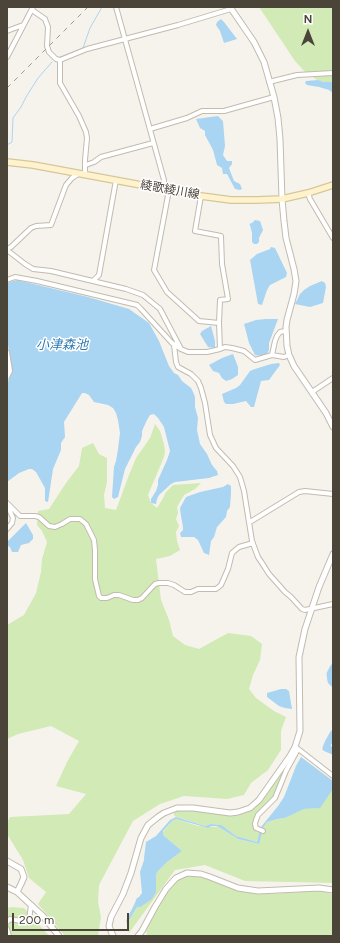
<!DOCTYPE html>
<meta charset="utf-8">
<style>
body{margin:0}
#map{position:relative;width:340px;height:943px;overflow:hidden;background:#f6f3ec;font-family:Figtree,sans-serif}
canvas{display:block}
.frame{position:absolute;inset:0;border:8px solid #4b4439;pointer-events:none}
.north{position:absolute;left:288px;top:12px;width:40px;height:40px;-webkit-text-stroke:3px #fff;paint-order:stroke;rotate:0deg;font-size:11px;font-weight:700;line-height:16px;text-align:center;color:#4b4439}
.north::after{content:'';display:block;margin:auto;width:14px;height:18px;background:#4b4439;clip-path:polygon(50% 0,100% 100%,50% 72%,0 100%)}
.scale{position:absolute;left:12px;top:913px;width:117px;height:18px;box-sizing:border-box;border:2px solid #4b4439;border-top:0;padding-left:5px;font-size:12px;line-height:14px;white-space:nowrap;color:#4b4439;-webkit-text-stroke:3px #fff;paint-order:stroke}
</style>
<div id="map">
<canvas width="340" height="943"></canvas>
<div class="frame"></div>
<div class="north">N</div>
<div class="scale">200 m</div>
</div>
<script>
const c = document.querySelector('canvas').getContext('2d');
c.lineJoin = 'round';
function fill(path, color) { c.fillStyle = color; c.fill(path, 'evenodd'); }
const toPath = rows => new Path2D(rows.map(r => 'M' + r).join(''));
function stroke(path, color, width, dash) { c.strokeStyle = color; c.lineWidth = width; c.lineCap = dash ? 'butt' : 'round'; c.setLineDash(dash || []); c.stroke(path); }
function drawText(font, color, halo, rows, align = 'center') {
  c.font = font + ' Figtree,"Noto Sans JP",sans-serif'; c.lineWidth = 3; c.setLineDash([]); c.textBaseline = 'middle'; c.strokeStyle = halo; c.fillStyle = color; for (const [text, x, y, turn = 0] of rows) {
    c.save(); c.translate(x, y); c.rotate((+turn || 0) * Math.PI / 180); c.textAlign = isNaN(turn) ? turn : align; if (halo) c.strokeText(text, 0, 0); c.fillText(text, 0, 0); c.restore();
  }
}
fill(toPath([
 [259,7,333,7,333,84,317,80,304,71,295,61],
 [155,424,160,431,164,444,165,451,164,457,148,495,151,503,157,508,162,500,166,492,173,485,201,483,195,489,184,495,177,507,178,513,176,519,179,526,176,532,177,541,180,550,170,556,156,559,161,600,169,620,173,636,185,645,199,649,228,633,251,636,262,644,260,660,253,675,249,689,256,698,274,711,286,717,281,731,281,750,268,770,251,783,244,795,227,799,184,796,160,804,133,821,99,885,98,902,101,917,98,936,65,936,38,904,46,892,29,878,23,860,7,834,7,823,10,817,69,814,86,794,56,786,67,762,79,741,51,726,18,734,7,739,7,625,24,615,36,593,41,572,42,559,47,542,42,531,37,525,38,511,49,509,66,483,79,466,82,448,93,443,99,454,107,458,107,482,104,495,105,508,116,510,129,475,136,458,150,438],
 [281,774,283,776,275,795,272,800,262,810,255,829,256,831,260,832,257,842,236,836,220,825,211,824,205,826,174,816,174,811,177,810,193,810,230,815,237,815,245,813,251,810,261,802],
 [333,789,333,883,245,881,205,865,175,870,129,933,126,921,128,922,137,907,152,898,156,887,156,876,157,872,167,862,182,851,163,835,163,832,172,821,176,819,198,826,219,827,238,839,258,844,263,828,267,822,277,819,285,818,304,809,317,808],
 [187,875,200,876,237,890,247,892,269,894,318,891,333,894,333,936,147,936,146,929,157,908,167,890,178,879],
 [12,907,24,908,49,936,7,936,7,908]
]), '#d2eab5');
fill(toPath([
 [221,19,224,22,237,39,224,43,220,31,216,25,217,22],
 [318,80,324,82,333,82,333,93,329,90,319,87,307,85,305,83,306,81],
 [218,116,223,121,225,146,223,155,227,161,232,161,232,164,229,168,234,181,240,184,242,189,240,190,235,189,227,174,223,174,222,168,217,165,213,150,205,135,205,131,200,128,196,119],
 [255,220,260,221,263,230,259,238,259,242,257,244,254,244,252,242,252,233,250,225,249,224,252,223],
 [271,247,275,248,287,273,286,277,270,285,267,290,262,305,258,304,250,260,257,254,270,249],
 [17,280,88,297,129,309,149,323,159,341,169,366,174,373,178,375,182,381,191,388,193,392,195,397,195,407,198,418,197,430,200,444,207,454,212,465,217,471,218,475,209,478,175,482,171,484,159,495,157,499,156,504,151,503,151,499,156,491,158,485,158,480,167,460,170,451,164,427,158,418,154,414,150,415,147,420,142,431,142,436,140,442,136,447,125,469,118,497,114,499,112,497,114,467,116,461,118,449,120,433,118,420,116,413,113,408,108,405,94,402,89,395,85,393,82,393,64,422,65,437,61,443,61,450,53,469,48,502,45,501,45,488,36,472,32,469,29,469,19,473,7,482,7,384,11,375,10,360,7,337,7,283],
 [322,281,325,283,326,287,323,303,310,307,295,304,300,294,304,290,310,286],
 [266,319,278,319,269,343,269,350,267,354,262,356,255,355,249,343,244,324,256,320],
 [211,326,215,341,215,348,208,347,200,334,202,331],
 [233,354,238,367,238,375,232,379,226,381,222,378,219,373,213,371,209,365,222,358],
 [279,363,280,365,269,380,261,381,254,407,251,407,246,401,233,404,226,404,224,402,222,394,236,388,240,385,250,371,255,369,271,364],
 [228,484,231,486,231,493,230,507,227,511,226,517,217,527,214,537,211,541,209,555,204,553,198,540,194,537,181,537,180,533,183,530,183,527,181,516,180,508,186,497,200,492,223,487],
 [26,523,33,535,33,539,29,543,21,545,18,552,12,552,10,547,8,546,7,542],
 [281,689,286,689,289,691,292,709,285,708,279,706,267,697,267,693],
 [301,757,333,781,333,789,320,808,304,809,285,818,277,819,267,822,263,828,259,844,238,839,219,827,216,826,211,826,208,828,205,827,176,819,172,821,163,831,163,835,182,851,167,862,157,872,156,876,156,892,152,899,140,907,137,907,128,922,126,921,134,905,137,898,139,897,142,893,140,872,144,860,144,858,146,842,156,836,170,820,176,817,205,826,211,824,221,825,236,836,257,842,261,827,278,806,284,797,296,766]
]), '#a9d4f2');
stroke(toPath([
 [58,58,83,48,90,28,102,7],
 [7,145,12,142,13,118,21,107,26,97,38,78,52,62]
]), '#a9d4f2', 1);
stroke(toPath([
 [333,668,330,674,331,681,333,683],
 [333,734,328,743,326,748,333,751]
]), '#a9d4f2', 7);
const minor = toPath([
 [116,7,164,180,164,189],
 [32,10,45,19,48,27,47,46,49,52,56,59,60,60],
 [7,31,23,25],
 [7,57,33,7],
 [269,82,297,75,333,73],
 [150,129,187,118,202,111,224,111,274,97],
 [86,165,94,162,101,157,153,143],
 [85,175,85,160,87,138,86,132,79,116,60,83,60,60,87,49,178,25,231,9],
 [169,190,154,270,167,292,199,321,219,323],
 [308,193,310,199,333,238],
 [201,196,195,231,221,236,222,264,227,293,228,299,220,300,219,323,220,349],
 [7,249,11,247,31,228,36,226,51,225,66,185,72,178,78,174],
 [7,250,25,264,33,269,51,271,126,289,143,295,160,309,181,349],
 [7,280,15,277,37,281,133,304,137,305,141,309,172,343,181,349,188,352,207,352,220,349,225,347,232,348,244,351,255,360,272,355,275,341,277,336,280,332,285,331],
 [93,281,99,275,116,180],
 [174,345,176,362,178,367,191,374,198,381,201,388,205,403,210,435,216,448,233,466,240,477,244,491,252,541,258,557,262,563,269,574,285,592,291,597,302,609,305,610,333,604],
 [7,352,10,371,7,377],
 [272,355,284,357,289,355],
 [312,392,333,378],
 [7,503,20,516,35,516,39,517,49,526,55,527,62,524,70,519,80,519,86,524,94,540,95,550,95,579,99,596,101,598,107,598,114,595,119,595,133,600,138,600,142,598,155,584,159,583,168,583,174,585,185,592,191,592,198,589,216,589,221,585,228,569,232,553,239,547,253,543],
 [250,522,299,492,305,491,333,494],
 [7,529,12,523,13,518,8,507],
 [297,748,333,776],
 [263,831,256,828,255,824,256,820,258,815,275,798,286,771,298,749],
 [7,922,10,919,27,922,29,920,31,905],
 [7,929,9,936]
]);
const tertiary = toPath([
 [230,7,254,42,264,62,274,97,278,118,280,139,282,199,284,221,286,238,294,269,296,281,294,294,287,320,286,327,287,346,289,355,294,366,326,413,333,427],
 [7,861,21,869,24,877,21,884,17,892],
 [7,887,17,892,43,916,59,936],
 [113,936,109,926,111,917,123,894,131,873,141,838,148,825,158,817,164,813,177,808,193,808,230,813,238,812,250,808,259,800,290,756,295,747,300,731,299,657,305,629,319,587,333,554],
 [138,936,142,931,155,907,166,889,176,878,187,873,201,874,210,877,238,888,258,891,319,888,333,890]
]);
const secondary = toPath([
 [7,162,33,165,201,196,231,200,257,200,282,199,308,193,333,185]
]);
stroke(minor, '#c2bbae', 6);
stroke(tertiary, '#c2bbae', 7);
stroke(secondary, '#d6c79b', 8);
stroke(minor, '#fff', 4);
stroke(tertiary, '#fff', 5);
stroke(secondary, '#fff3cd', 5.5);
stroke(toPath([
 [7,88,88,7]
]), '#9a9a9a', 1, [5, 5]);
drawText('12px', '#4b4439', '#fff', [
 ["綾歌綾川線",170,190,10]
]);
drawText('italic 13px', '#2e7ab2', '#fff', [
 ["小津森池",62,345]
]);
</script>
